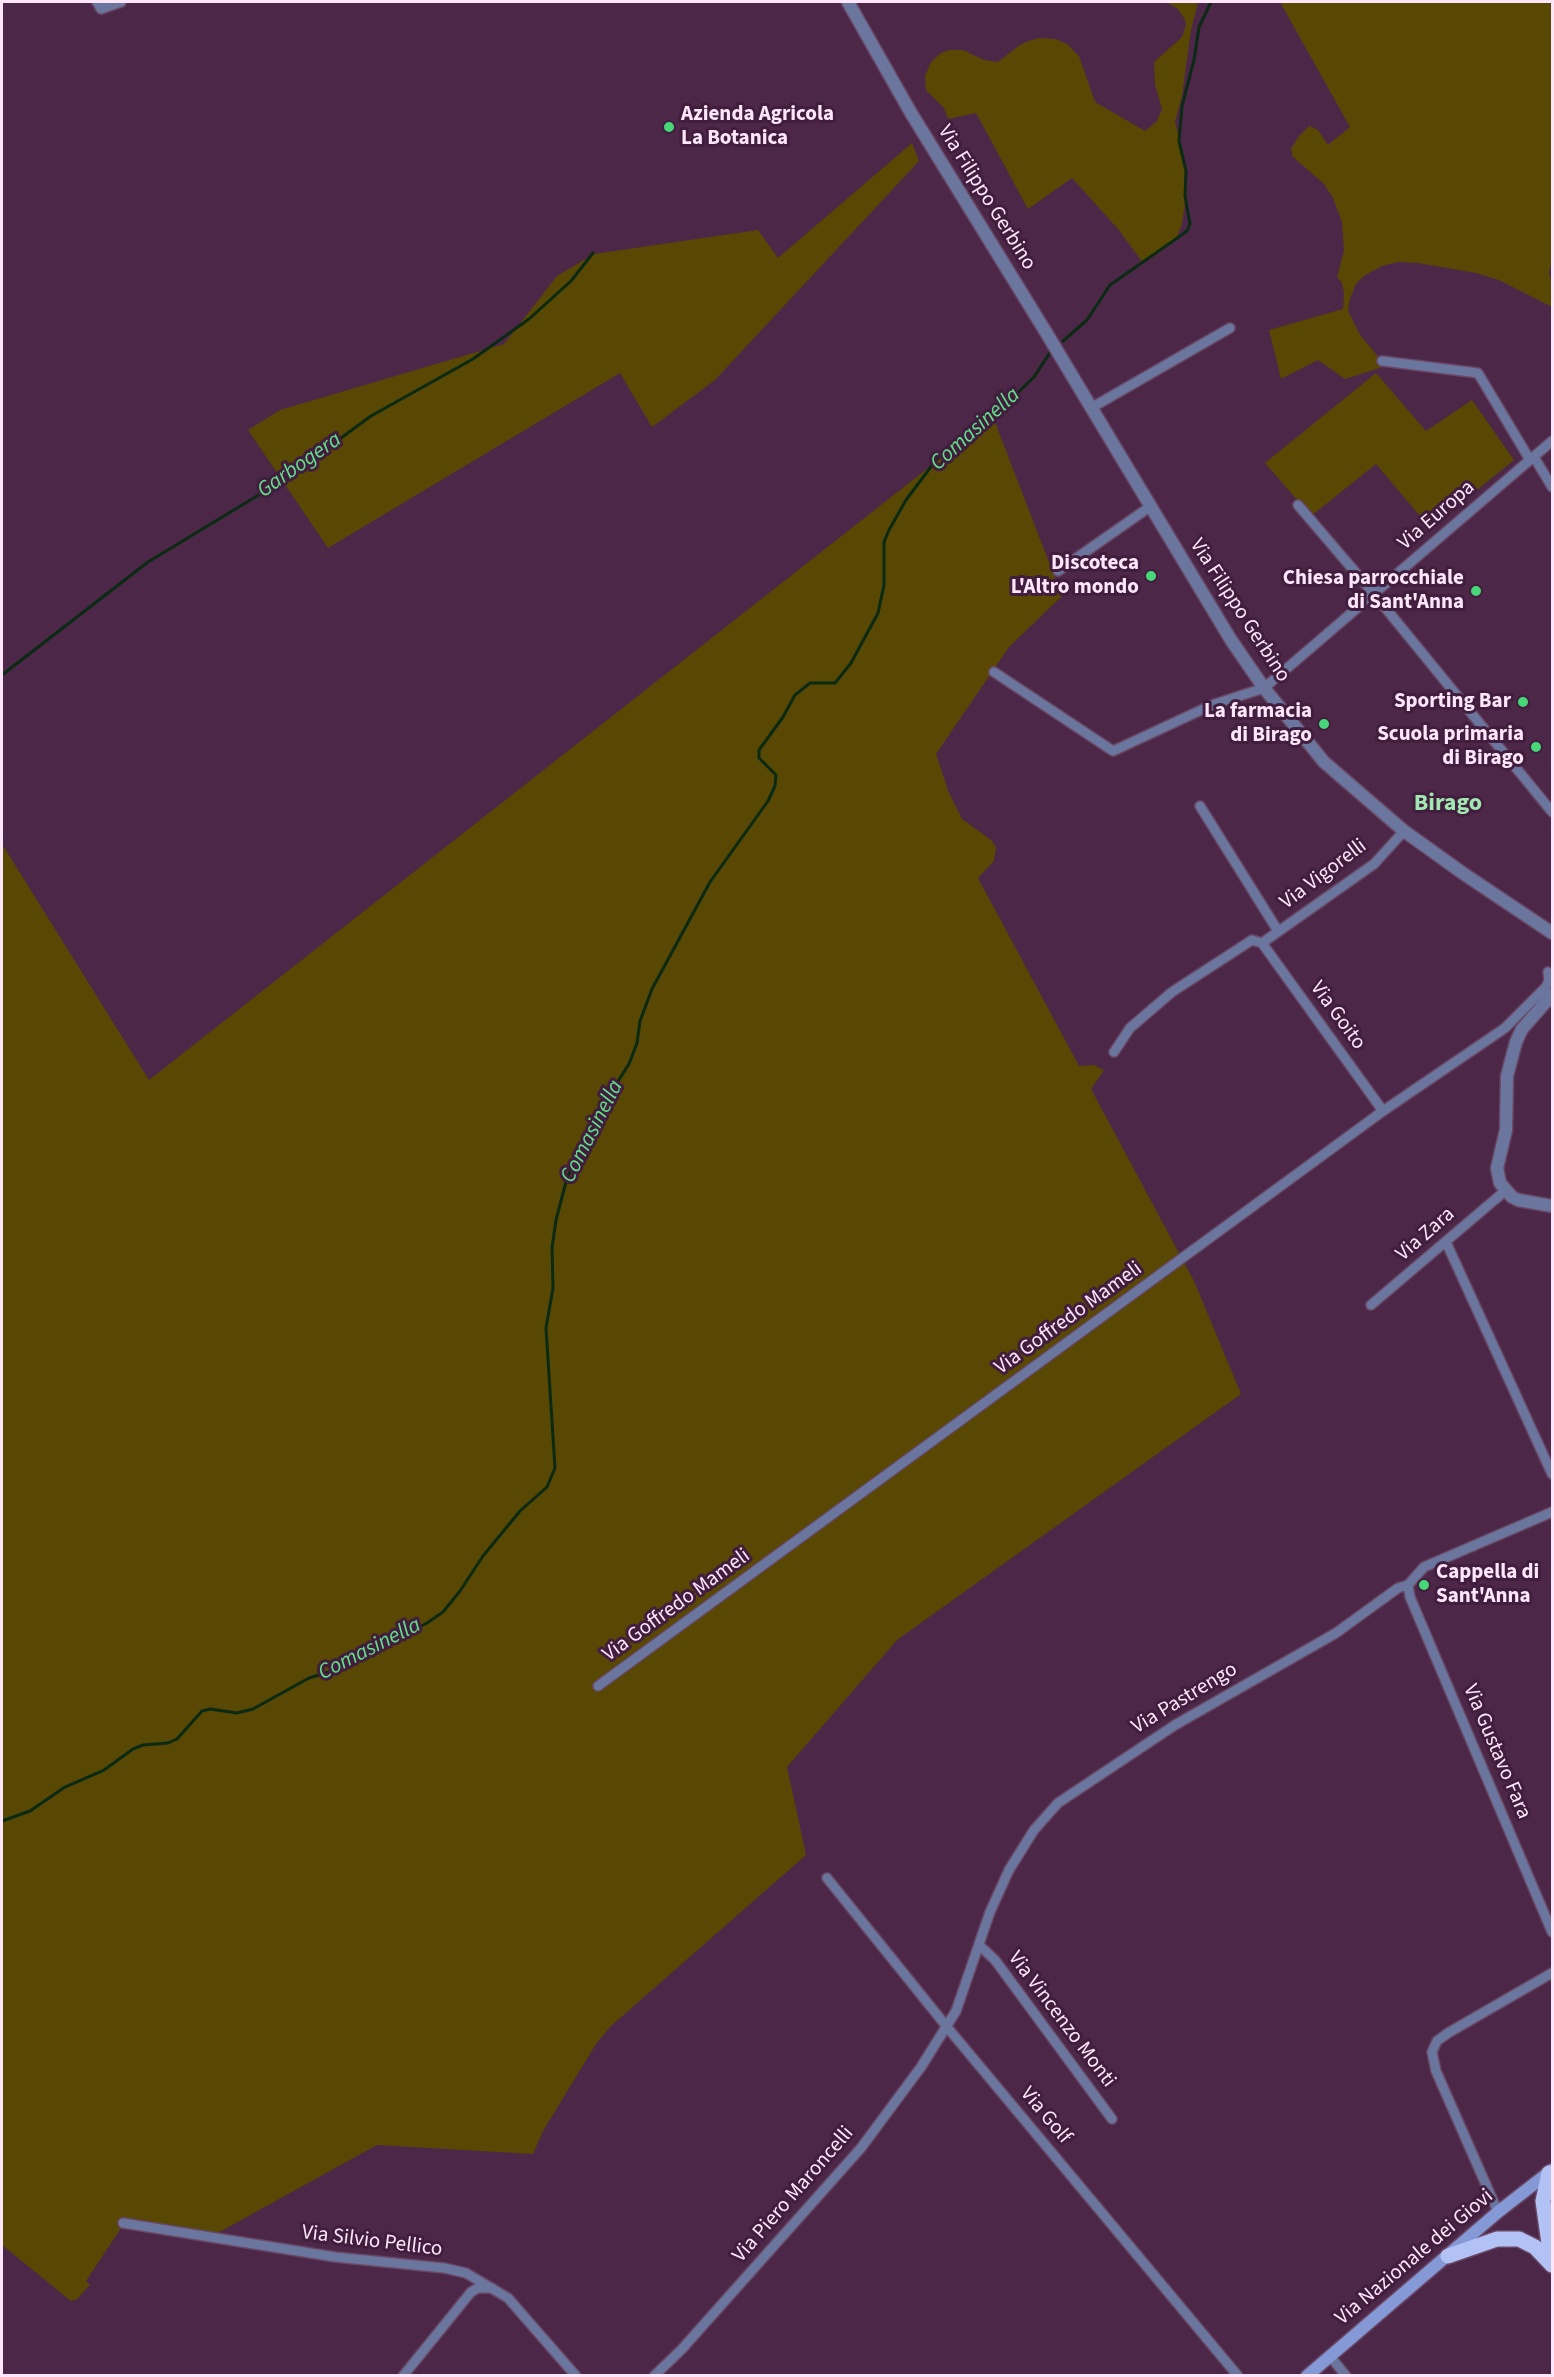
<!DOCTYPE html>
<style>
body{margin:0}
#map{position:relative;width:1554px;height:2377px;overflow:hidden;background:#4c2748;font-family:"Source Sans 3",sans-serif}
canvas{display:block}
.frame{position:absolute;inset:0;border:3px solid #fee6fa;pointer-events:none}
</style>
<div id="map">
<canvas width="1554" height="2377"></canvas>
<div class="frame"></div>
</div>
<script>
const c = document.querySelector('canvas').getContext('2d');
c.lineJoin = 'round';
function fill(path, color) { c.fillStyle = color; c.fill(path, 'evenodd'); }
const toPath = rows => new Path2D(rows.map(r => 'M' + r).join(''));
function stroke(path, color, width, dash) { c.strokeStyle = color; c.lineWidth = width; c.lineCap = dash ? 'butt' : 'round'; c.setLineDash(dash || []); c.stroke(path); }
function drawText(font, color, halo, rows, align = 'center') {
  c.font = font + ' "Source Sans 3",sans-serif'; c.lineWidth = 6; c.setLineDash([]); c.textBaseline = 'middle'; c.strokeStyle = halo; c.fillStyle = color; for (const [text, x, y, turn = 0] of rows) {
    c.save(); c.translate(x, y); c.rotate((+turn || 0) * Math.PI / 180); c.textAlign = isNaN(turn) ? turn : align; if (halo) c.strokeText(text, 0, 0); c.fillText(text, 0, 0); c.restore();
  }
}
fill(toPath([
 [1166,2,1198,2,1191,30,1182,96,1175,122,1184,158,1187,190,1182,224,1177,237,1159,253,1143,263,1118,229,1072,178,1028,209,976,113,948,119,944,108,926,90,925,76,931,62,941,53,949,50,963,50,984,60,998,62,1021,44,1038,38,1056,39,1067,44,1079,56,1095,102,1145,131,1157,121,1162,109,1155,85,1154,62,1182,37,1186,25,1185,20,1178,9],
 [1280,2,1552,2,1552,262,1549,272,1552,284,1552,307,1499,280,1476,273,1418,263,1398,262,1382,266,1364,276,1356,284,1350,298,1348,311,1360,335,1386,366,1345,379,1318,360,1281,379,1269,330,1343,309,1344,293,1342,283,1337,277,1344,251,1342,222,1333,198,1324,184,1293,157,1291,149,1299,136,1309,126,1318,130,1328,145,1350,127],
 [912,143,919,161,715,380,652,427,620,373,328,548,248,430,280,410,504,344,557,276,594,254,758,230,778,258],
 [1376,373,1426,431,1472,400,1514,460,1430,528,1376,464,1311,516,1265,463],
 [993,417,1062,596,1009,647,936,754,949,793,962,819,991,840,996,847,994,861,978,878,1079,1066,1094,1065,1104,1070,1091,1089,1194,1281,1241,1394,897,1640,787,1767,806,1855,611,2026,596,2044,543,2131,533,2154,377,2145,216,2234,123,2225,86,2281,90,2285,77,2299,71,2301,2,2245,2,844,149,1080]
]), '#594704');
stroke(toPath([
 [1063,341,1087,320,1110,285,1173,241,1187,231,1190,224,1185,196,1186,171,1179,141,1182,106,1194,60,1199,27,1211,2],
 [2,675,148,562,285,479,371,416,473,359,529,319,571,281,593,253],
 [2,1821,30,1811,65,1787,104,1770,133,1749,143,1745,168,1743,177,1739,202,1711,210,1709,237,1713,253,1709,309,1678,339,1669,427,1623,443,1612,460,1591,483,1556,520,1511,547,1487,555,1468,546,1328,553,1288,552,1248,556,1220,567,1178,599,1111,629,1064,637,1043,640,1021,652,989,710,882,768,801,775,786,776,775,759,758,759,750,783,717,795,695,810,683,835,683,851,663,878,613,884,585,884,542,889,530,906,500,936,460,944,450,993,417,1034,377,1051,351]
]), '#0a2a14', 3);
const minor = toPath([
 [97,2,101,9,121,2],
 [1382,361,1478,373,1530,460],
 [1091,408,1230,328],
 [1534,457,1552,487],
 [1298,505,1374,594,1552,812],
 [1058,571,1151,506],
 [994,672,1113,751,1212,705,1264,688,1552,441],
 [1200,806,1278,931],
 [1262,943,1383,1111],
 [1262,943,1374,864,1404,831],
 [1114,1052,1130,1028,1172,992,1252,940,1262,943],
 [1446,1242,1552,1474],
 [1371,1305,1505,1191],
 [1408,1585,1410,1597,1552,1932],
 [598,1686,1383,1111,1505,1028,1546,987,1549,980,1548,972],
 [827,1878,947,2027,1238,2376],
 [979,1945,995,1960,1112,2119],
 [1498,2212,1436,2071,1432,2052,1437,2041,1448,2033,1552,1973],
 [123,2223,335,2257,444,2268,466,2273,508,2298,576,2376],
 [1330,2356,1346,2376],
 [403,2376,471,2292,478,2288,492,2288],
 [654,2376,682,2349,861,2148,921,2067,956,2011,990,1912,1009,1870,1034,1830,1058,1803,1175,1725,1336,1633,1398,1588,1408,1585,1424,1567,1552,1512]
]);
const tertiary = toPath([
 [848,2,911,113,1047,334,1231,640,1264,688,1324,762,1404,831,1464,874,1552,933],
 [1552,995,1522,1029,1516,1042,1507,1076,1506,1130,1497,1168,1500,1183,1512,1197,1518,1200,1552,1206]
]);
const secondary = toPath([
 [1307,2376,1498,2212,1552,2170]
]);
const trunk = toPath([
 [1549,2173,1543,2201,1552,2265],
 [1448,2256,1497,2239,1519,2239,1535,2247,1552,2265]
]);
stroke(minor, '#684664', 12);
stroke(tertiary, '#684664', 15);
stroke(secondary, '#684664', 15);
stroke(trunk, '#684664', 18);
stroke(minor, '#6a769d', 9);
stroke(tertiary, '#6a769d', 12);
stroke(secondary, '#8699d7', 12);
stroke(trunk, '#b2c2f5', 15);
for (const [x, y, r, color] of [
 [669,127,6,"#48d778"],
 [1151,576,6,"#48d778"],
 [1476,591,6,"#48d778"],
 [1523,702,6,"#48d778"],
 [1324,724,6,"#48d778"],
 [1536,747,6,"#48d778"],
 [1424,1585,6,"#48d778"]
]) { const dot = new Path2D(); dot.arc(x, y, r, 0, 2 * Math.PI); c.fillStyle = color; c.fill(dot); stroke(dot, '#411d3e', 2); }
drawText('bold 21px', '#fee6fa', '#411d3e', [
 ["Azienda Agricola",681,115,"left"],
 ["La Botanica",681,139,"left"],
 ["Discoteca",1139,564],
 ["L'Altro mondo",1139,588],
 ["Chiesa parrocchiale",1464,579],
 ["di Sant'Anna",1464,603],
 ["Sporting Bar",1511,702],
 ["La farmacia",1312,712],
 ["di Birago",1312,736],
 ["Scuola primaria",1524,735],
 ["di Birago",1524,759],
 ["Cappella di",1436,1573,"left"],
 ["Sant'Anna",1436,1597,"left"]
], 'right');
drawText('21px', '#fee6fa', '#411d3e', [
 ["Via Filippo Gerbino",986,198,58],
 ["Via Europa",1437,516,-41],
 ["Via Filippo Gerbino",1239,611,57],
 ["Via Vigorelli",1324,875,-37],
 ["Via Goito",1337,1016,54],
 ["Via Zara",1426,1235,-41],
 ["Via Goffredo Mameli",1069,1319,-36],
 ["Via Goffredo Mameli",677,1606,-36],
 ["Via Pastrengo",1185,1699,-31],
 ["Via Gustavo Fara",1496,1752,67],
 ["Via Vincenzo Monti",1061,2020,53],
 ["Via Golf",1045,2116,50],
 ["Via Piero Maroncelli",794,2195,-49],
 ["Via Silvio Pellico",372,2242,7],
 ["Via Nazionale dei Giovi",1415,2258,-40]
]);
drawText('italic 22px', '#62e189', '#411d3e', [
 ["Comasinella",976,430,-42],
 ["Garbogera",300,466,-35],
 ["Comasinella",593,1132,-63],
 ["Comasinella",370,1650,-27]
]);
drawText('bold 24px', '#a2e6b1', '#411d3e', [
 ["Birago",1448,805]
]);
</script>
